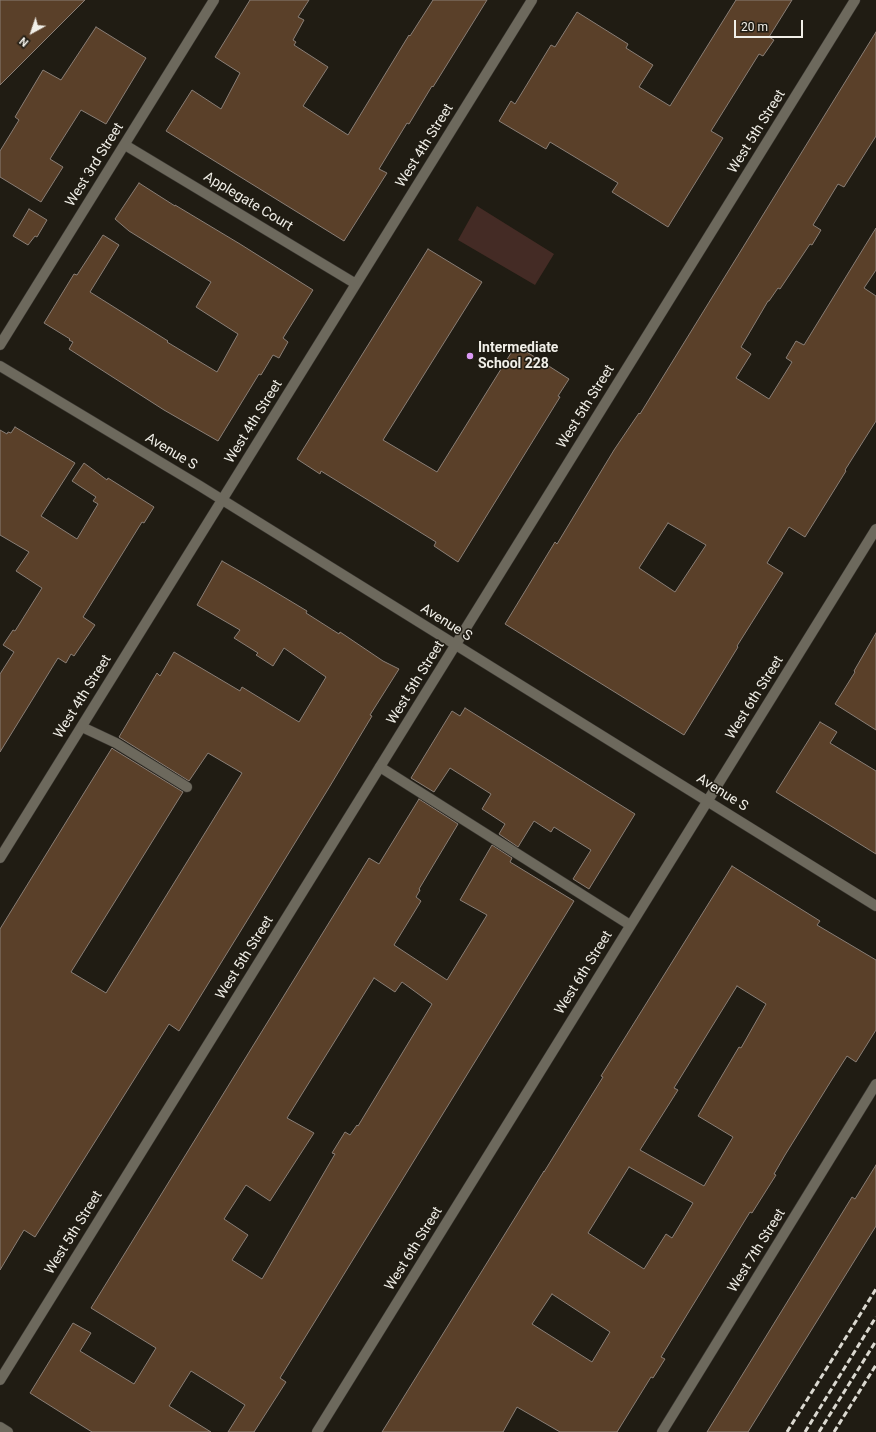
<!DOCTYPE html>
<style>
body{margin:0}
#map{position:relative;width:876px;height:1432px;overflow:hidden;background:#201c13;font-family:Roboto,sans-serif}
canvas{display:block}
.north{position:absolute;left:12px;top:12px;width:40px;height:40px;-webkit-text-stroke:3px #201c13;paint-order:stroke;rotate:220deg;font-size:11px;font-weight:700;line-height:16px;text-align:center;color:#f1efe8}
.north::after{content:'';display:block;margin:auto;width:14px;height:18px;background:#f1efe8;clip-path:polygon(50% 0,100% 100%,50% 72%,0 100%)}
.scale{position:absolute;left:734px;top:20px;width:69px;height:18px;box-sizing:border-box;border:2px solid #f1efe8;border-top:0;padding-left:5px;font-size:12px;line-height:14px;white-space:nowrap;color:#f1efe8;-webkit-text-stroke:3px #201c13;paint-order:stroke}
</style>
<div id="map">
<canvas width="876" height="1432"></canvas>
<div class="north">N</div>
<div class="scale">20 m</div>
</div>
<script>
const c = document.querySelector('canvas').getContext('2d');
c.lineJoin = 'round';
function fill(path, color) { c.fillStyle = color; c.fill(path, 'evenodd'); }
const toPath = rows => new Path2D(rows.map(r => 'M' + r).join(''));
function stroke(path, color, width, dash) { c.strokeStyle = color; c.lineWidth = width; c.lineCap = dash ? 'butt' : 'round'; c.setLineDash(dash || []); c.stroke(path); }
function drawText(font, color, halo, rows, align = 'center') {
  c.font = font + ' Roboto,sans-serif'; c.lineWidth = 3; c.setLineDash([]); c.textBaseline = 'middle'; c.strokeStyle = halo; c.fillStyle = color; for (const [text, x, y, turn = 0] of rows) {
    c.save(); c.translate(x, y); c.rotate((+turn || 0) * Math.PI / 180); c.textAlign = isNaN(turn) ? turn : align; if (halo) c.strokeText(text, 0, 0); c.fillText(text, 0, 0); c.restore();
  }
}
fill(toPath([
 [477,206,554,254,535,285,458,240]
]), '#442b25');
const building = toPath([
 [0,0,85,0,0,85,0,0],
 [250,0,309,0,298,17,304,20,293,40,296,42,294,45,328,67,303,106,348,135,409,35,410,36,433,0,487,0,433,87,432,86,409,124,407,123,379,169,387,173,344,241,166,131,192,90,221,109,240,73,215,57,250,0],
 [736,0,792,0,769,37,774,40,763,56,759,54,711,131,723,138,668,227,612,192,618,183,550,142,546,149,499,121,511,101,515,104,551,45,555,47,577,12,628,44,626,48,653,65,639,87,670,106,736,0],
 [96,27,146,58,106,124,81,110,50,159,63,167,41,202,0,177,0,151,19,120,15,117,43,70,61,80,96,27],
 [876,32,876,136,844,187,838,184,813,225,821,230,812,245,810,244,780,289,778,288,769,301,768,301,741,347,751,354,736,378,769,399,792,362,786,358,796,341,804,345,876,228,876,270,864,288,876,296,876,421,845,470,846,471,805,537,789,527,767,563,783,573,737,646,738,647,684,735,505,624,555,542,557,544,614,450,639,413,640,414,876,32],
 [668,523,706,545,675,592,639,568,668,523],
 [139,183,175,206,175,205,240,244,313,290,283,338,288,342,279,358,273,355,261,375,259,374,218,441,164,410,69,349,73,342,69,340,70,339,44,323,74,274,77,275,103,235,119,245,90,292,168,341,167,342,217,372,238,334,196,307,211,282,129,231,115,219,139,183],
 [29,209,47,220,37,237,35,236,28,245,13,236,29,209],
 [428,249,482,282,383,440,437,472,516,345,569,379,558,396,560,397,458,562,434,546,436,542,321,471,320,474,297,459,428,249],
 [15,427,75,463,41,516,77,539,98,504,93,501,96,497,72,481,84,463,107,480,108,478,154,507,144,523,142,522,83,617,95,625,74,656,71,654,66,663,58,658,0,752,0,674,14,652,3,645,13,630,15,631,42,588,16,571,29,552,0,535,0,430,7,434,8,432,11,433,15,427],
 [222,561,257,581,307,611,306,613,339,634,340,632,383,661,399,669,370,715,372,716,330,786,179,1031,169,1024,35,1237,24,1230,0,1270,0,929,84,793,112,748,113,749,183,792,71,972,106,993,242,773,208,753,189,781,119,737,157,673,160,676,174,652,240,691,242,687,299,722,326,677,284,648,273,666,256,655,258,653,234,638,240,630,197,605,222,561],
 [876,633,876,730,835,704,855,672,854,671,876,633],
 [465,708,635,814,589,889,573,879,591,850,554,827,551,832,534,821,518,847,499,834,505,824,482,809,491,794,450,768,434,792,411,778,452,711,460,716,465,708],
 [820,722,837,732,830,743,876,771,876,854,776,792,820,722],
 [419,799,458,824,419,889,420,890,416,897,421,901,394,945,447,980,487,915,460,900,492,845,512,858,510,862,574,901,280,1378,286,1382,254,1432,228,1432,245,1405,191,1371,169,1406,211,1432,92,1432,30,1393,73,1323,91,1333,80,1351,134,1384,156,1348,91,1308,369,858,379,864,419,799],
 [374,978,395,992,402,982,432,1004,358,1126,357,1125,350,1135,345,1132,332,1153,335,1154,262,1279,232,1260,248,1235,224,1219,246,1185,270,1201,314,1133,287,1118,374,978],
 [732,866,820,921,817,925,876,960,876,1030,856,1062,847,1056,831,1081,785,1155,774,1174,776,1175,752,1213,750,1212,661,1357,665,1359,653,1378,651,1377,617,1432,560,1432,517,1407,503,1432,382,1432,544,1171,544,1172,603,1077,601,1076,732,866],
 [737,986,766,1004,741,1048,739,1047,698,1116,733,1137,704,1186,640,1150,678,1090,674,1088,737,986],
 [629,1167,693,1203,672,1238,666,1234,644,1269,588,1233,629,1167],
 [552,1294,610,1332,592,1362,532,1324,552,1294],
 [876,1165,876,1226,748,1432,707,1432,852,1197,855,1199,876,1165]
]);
fill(building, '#5a4029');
stroke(building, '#897e76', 1);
const lane = toPath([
 [82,727,116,743,187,787],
 [380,767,630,925]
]);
const street = toPath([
 [125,145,356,284],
 [0,345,214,0],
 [0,366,200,486,876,906],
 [0,858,532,0],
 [0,1380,855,0],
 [0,1427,8,1432],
 [317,1432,876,529],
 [662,1432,876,1084]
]);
stroke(lane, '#383530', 11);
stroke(street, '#383530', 11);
stroke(lane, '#6d695d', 10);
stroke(street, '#6d695d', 10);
stroke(toPath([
 [787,1432,876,1289],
 [805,1432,876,1317],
 [819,1432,876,1341],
 [834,1432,876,1365]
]), '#dad8d0', 3, [6, 3]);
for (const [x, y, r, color] of [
 [470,356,4,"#db99f5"]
]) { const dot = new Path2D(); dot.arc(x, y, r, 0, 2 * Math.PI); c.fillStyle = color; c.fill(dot); stroke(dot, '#201c13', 1.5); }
drawText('14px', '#f1efe8', '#201c13', [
 ["West 5th Street",757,132,-58],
 ["West 4th Street",425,146,-58],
 ["West 3rd Street",95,165,-58],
 ["Applegate Court",248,202,31],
 ["West 5th Street",586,407,-58],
 ["West 4th Street",254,422,-58],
 ["Avenue S",171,452,31],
 ["Avenue S",446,623,32],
 ["West 5th Street",416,683,-58],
 ["West 4th Street",83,697,-58],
 ["West 6th Street",755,698,-58],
 ["Avenue S",722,793,32],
 ["West 5th Street",245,958,-58],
 ["West 6th Street",584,973,-58],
 ["West 5th Street",74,1233,-58],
 ["West 6th Street",414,1249,-58],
 ["West 7th Street",757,1251,-58]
]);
drawText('bold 14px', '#f1efe8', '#201c13', [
 ["Intermediate",478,348],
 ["School 228",478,364]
], 'left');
</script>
